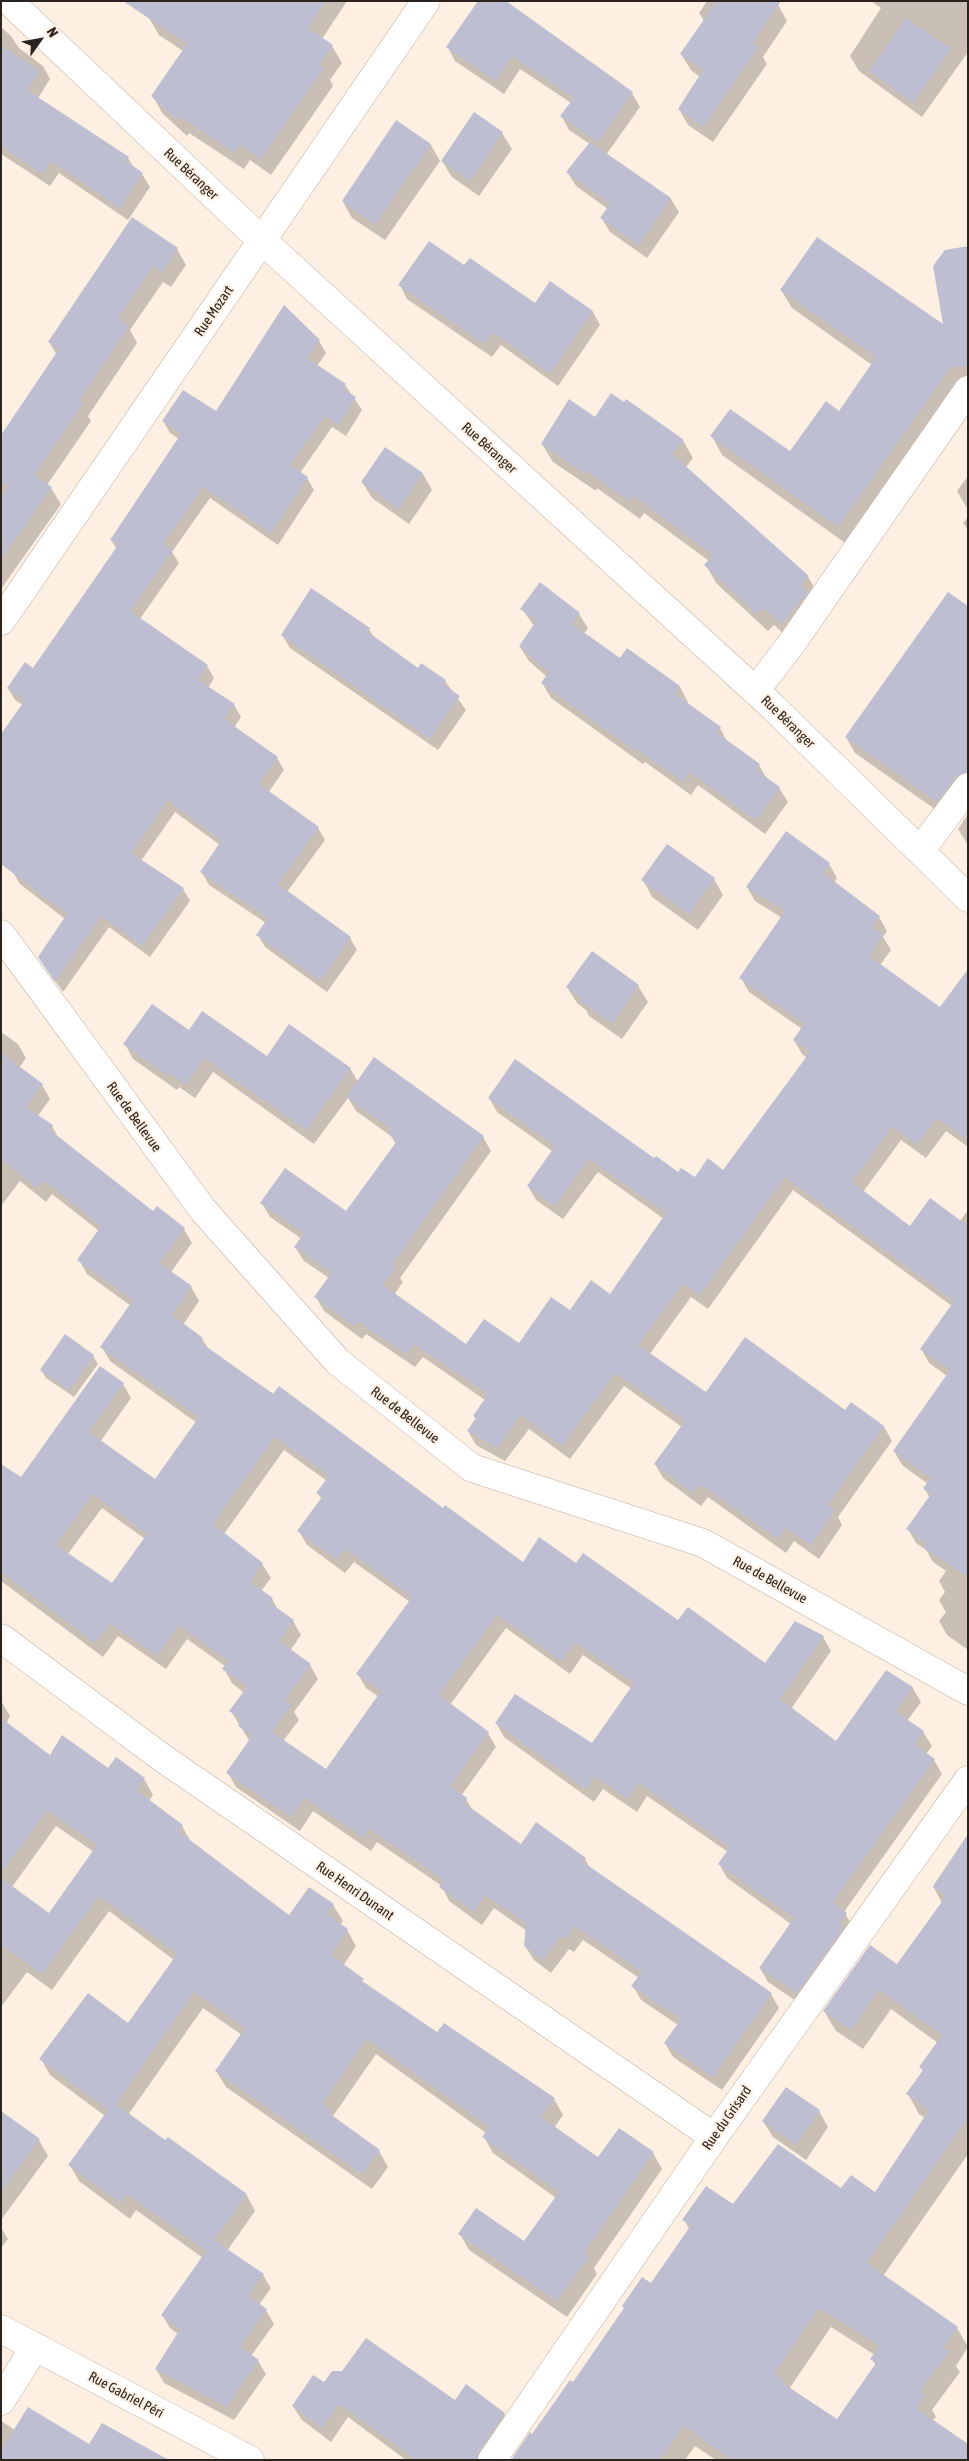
<!DOCTYPE html>
<meta charset="utf-8">
<style>
body{margin:0}
#map{position:relative;width:969px;height:2461px;overflow:hidden;background:#fdefe2;font-family:"Asap Condensed",sans-serif}
canvas{display:block}
.frame{position:absolute;inset:0;border:2px solid #2b241e;pointer-events:none}
.north{position:absolute;left:15px;top:15px;width:50px;height:50px;-webkit-text-stroke:4px #fdefe2;paint-order:stroke;rotate:58deg;font-size:14px;font-weight:700;line-height:20px;text-align:center;color:#2b241e}
.north::after{content:'';display:block;margin:auto;width:18px;height:22px;background:#2b241e;clip-path:polygon(50% 0,100% 100%,50% 72%,0 100%)}
</style>
<div id="map">
<canvas width="969" height="2461"></canvas>
<div class="frame"></div>
<div class="north">N</div>
</div>
<script>
const c = document.querySelector('canvas').getContext('2d');
c.lineJoin = 'round';
function fill(path, color) { c.fillStyle = color; c.fill(path, 'evenodd'); }
const toPath = rows => new Path2D(rows.map(r => 'M' + r).join(''));
function stroke(path, color, width, dash) { c.strokeStyle = color; c.lineWidth = width; c.lineCap = dash ? 'butt' : 'round'; c.setLineDash(dash || []); c.stroke(path); }
function drawText(font, color, halo, rows, align = 'center') {
  c.font = font + ' "Asap Condensed",sans-serif'; c.lineWidth = 4; c.setLineDash([]); c.textBaseline = 'middle'; c.strokeStyle = halo; c.fillStyle = color; for (const [text, x, y, turn = 0] of rows) {
    c.save(); c.translate(x, y); c.rotate((+turn || 0) * Math.PI / 180); c.textAlign = isNaN(turn) ? turn : align; if (halo) c.strokeText(text, 0, 0); c.fillText(text, 0, 0); c.restore();
  }
}
fill(toPath([
 [160,1,347,1,322,39,332,46,342,63,330,80,333,86,271,175,250,160,244,169,189,133,187,136,162,113,153,96,183,51,159,35,149,18],
 [479,1,632,93,640,107,606,155,671,199,679,212,647,258,610,232,602,219,608,209,576,186,568,173,590,144,569,130,562,117,571,103,520,69,504,94,455,61,448,47],
 [707,1,772,1,778,5,787,21,763,57,767,64,713,142,688,125,679,109,700,77,691,70,681,54,704,21,699,13],
 [871,1,968,1,968,52,922,117,859,71,850,56,881,8],
 [1,27,11,36,19,48,43,66,50,79,38,98,128,158,134,168,142,174,150,187,128,220,59,173,50,186,1,154],
 [474,114,502,133,512,149,479,196,452,177,442,161],
 [397,121,431,145,440,161,385,240,352,218,343,202],
 [132,219,177,249,186,265,171,287,163,282,130,330,137,343,88,416,91,421,47,485,51,488,61,504,1,589,1,448,57,355,49,342],
 [968,252,968,376,848,545,722,455,712,436,790,453,839,412,872,365,792,308,781,290,945,327],
 [464,267,536,304,550,283,593,312,600,325,558,386,501,345,492,357,407,299,400,285],
 [319,341,326,353,317,366,345,385,362,410,346,436,332,427,300,473,307,478,314,490,278,545,210,498,172,552,179,563,140,619,207,666,214,678,208,688,234,705,241,717,234,728,277,758,284,770,268,793,318,828,325,840,287,892,350,938,357,950,327,992,265,947,258,935,266,923,209,885,202,873,220,845,175,812,141,861,183,889,190,901,150,957,109,927,63,992,39,958,65,919,20,884,13,872,23,705,15,700,8,688,34,669,117,549,111,540,179,439,170,433,163,421,217,413],
 [595,419,683,441,693,458,685,468,808,577,818,594,792,641,774,625,768,631,716,583,706,565,709,561,644,513,640,519,597,488,596,491,553,462,542,444],
 [385,449,423,474,432,490,409,524,372,498,362,482],
 [968,476,968,510,957,491],
 [968,517,968,530,963,523],
 [968,608,968,791,946,817,855,753,846,737],
 [522,609,579,614,588,628,584,634,620,660,628,650,680,687,688,702,687,703,720,728,728,743,759,765,767,779,779,788,788,802,765,834,698,785,691,795,645,762,643,764,551,698,542,683,547,677,529,661,520,647,534,626],
 [369,629,374,638,418,669,445,681,466,710,438,750,290,648,282,635],
 [968,814,968,845,958,829],
 [829,864,837,878,834,883,879,917,887,931,883,937,891,950,880,965,940,1009,968,971,968,1147,946,1131,926,1158,901,1140,863,1192,911,1228,959,1222,968,1210,968,1650,947,1635,939,1621,946,1612,939,1600,945,1592,939,1581,946,1571,933,1562,926,1550,916,1543,908,1529,930,1498,924,1488,928,1484,902,1465,894,1451,947,1376,929,1363,921,1349,952,1306,793,1190,708,1309,691,1297,649,1355,706,1394,846,1412,884,1427,892,1441,838,1517,842,1525,819,1559,794,1541,786,1553,708,1497,701,1506,663,1478,655,1464,682,1427,624,1386,570,1459,529,1429,505,1461,476,1445,468,1431,476,1420,474,1416,485,1400,423,1357,415,1367,366,1334,362,1339,324,1311,316,1297,329,1278,304,1261,295,1247,302,1239,270,1217,262,1203,346,1212,396,1144,391,1136,356,1111,348,1098,314,1144,213,1072,195,1098,179,1087,177,1090,133,1059,125,1044,190,1031,267,1058,350,1068,358,1082,483,1137,491,1151,400,1278,403,1282,394,1295,466,1346,519,1344,570,1312,610,1296,664,1219,598,1172,563,1219,536,1200,528,1186,552,1151,497,1112,489,1098,655,1160,679,1173,695,1179,724,1171,807,1058,802,1054,794,1040,802,1029,749,992,741,978,782,918,755,901,747,887],
 [714,879,723,895,698,930,652,897,643,880],
 [592,953,638,986,648,1002,622,1039,589,1016,586,1010,577,1003,567,987],
 [1,1032,18,1044,26,1058,19,1068,42,1085,50,1099,38,1116,52,1126,59,1139,153,1213,184,1229,192,1243,171,1272,191,1287,199,1301,183,1325,202,1339,209,1350,523,1564,576,1565,679,1622,766,1665,823,1637,831,1651,791,1709,836,1743,912,1687,921,1702,907,1721,923,1732,932,1746,926,1754,934,1760,942,1774,844,1912,854,1928,805,2007,768,1982,760,1968,791,1924,727,1878,719,1864,728,1852,647,1796,637,1812,603,1789,594,1802,504,1737,496,1723,592,1744,632,1689,583,1655,570,1674,506,1628,450,1705,488,1733,496,1747,461,1796,466,1799,473,1811,521,1846,585,1859,591,1870,771,1994,779,2008,722,2090,673,2057,665,2043,678,2025,641,2000,633,1986,639,1978,583,1940,574,1952,569,1949,551,1973,534,1960,525,1946,527,1931,494,1908,482,1925,449,1901,442,1886,377,1842,371,1851,313,1811,300,1831,236,1787,228,1773,250,1742,231,1711,244,1693,232,1683,224,1669,225,1666,187,1639,166,1669,118,1636,103,1657,1,1581,1,1465,21,1479,123,1384,131,1398,100,1442,155,1481,197,1423,110,1361,102,1347,131,1306,87,1274,79,1260,99,1231,52,1194,46,1202,20,1181,1,1206],
 [284,1450,327,1481,318,1493,322,1500,299,1531,307,1545,345,1573,354,1562,410,1602,358,1674,366,1688,379,1697,326,1771,283,1741,299,1720,294,1712,318,1679,310,1665,290,1651,301,1635,293,1621,279,1611,272,1599,261,1591,271,1578,262,1564,224,1534],
 [102,1508,145,1539,112,1585,67,1555],
 [66,1336,93,1356,98,1364,74,1397,46,1378,41,1370],
 [1,1701,10,1716,6,1724,50,1757,144,1779,153,1795,149,1801,182,1826,191,1842,290,1917,333,1905,343,1921,340,1925,347,1930,356,1946,343,1966,365,1984,437,2034,554,2099,563,2115,554,2128,599,2159,653,2153,662,2169,594,2268,597,2274,567,2317,469,2250,460,2234,525,2243,556,2198,493,2153,484,2137,486,2133,376,2054,333,2116,379,2151,388,2167,372,2189,226,2087,216,2071,242,2035,203,2008,128,2115,166,2142,246,2194,255,2211,227,2251,263,2275,271,2288,259,2305,266,2310,274,2324,251,2356,258,2361,266,2374,234,2420,164,2383,156,2369,178,2334,170,2328,162,2315,203,2258,136,2210,130,2219,79,2181,70,2165,105,2116,50,2075,41,2059,129,2024,174,1960,109,1911,52,1990,27,1972,1,2007],
 [56,1826,94,1852,49,1914,12,1887],
 [968,1834,968,2154,883,2276,957,2328,968,2347,956,2366,960,2372,932,2410,936,2417,932,2421,968,2460,716,2460,695,2446,685,2460,513,2460,651,2285,690,2230,684,2220,733,2206,841,2190,875,2193,925,2118,919,2114,908,2094,923,2072,921,2067,938,2043,891,2009,863,2049,836,2031,824,2011,897,1966,942,1903,933,1886],
 [831,2327,875,2355,872,2359,876,2366,837,2421,789,2389],
 [819,2111,828,2127,806,2160,773,2137,763,2121],
 [1,2113,39,2140,48,2156,1,2220],
 [1,2228,8,2239,1,2248],
 [324,2384,455,2402,504,2414,513,2429,491,2460,406,2460,348,2417,331,2442,302,2420,293,2406],
 [1,2421,15,2430,90,2446,1,2460]
]), '#0003');
fill(toPath([
 [123,1,326,1,308,28,333,45,319,65,324,68,261,159,240,144,234,153,179,116,177,120,151,96,187,44],
 [478,1,506,1,633,92,598,143,560,116,574,98,512,56,496,81,446,47],
 [717,1,781,1,753,43,759,47,703,127,678,109,703,70,680,54],
 [906,18,951,49,913,103,869,71],
 [1,46,40,71,27,90,129,157,126,161,143,173,120,208,51,161,42,174,1,146],
 [474,112,503,132,470,181,441,161],
 [396,120,431,144,375,225,342,201],
 [590,142,671,198,639,245,600,218,610,204,566,172],
 [132,217,178,248,162,272,153,266,118,319,129,326,79,401,83,404,34,475,52,487,1,560,1,497,9,486,1,481,1,435,59,349,48,342],
 [817,237,943,324,933,266,945,250,968,246,968,366,951,367,838,527,710,436,730,409,790,451,826,401,839,411,876,357,780,290],
 [429,241,464,265,470,258,535,303,550,281,593,311,550,374,493,332,484,344,398,285],
 [284,305,320,340,307,358,346,384,343,389,356,397,339,425,325,416,290,465,308,477,271,533,203,487,163,544,173,550,130,611,208,665,198,680,235,704,224,719,278,757,259,784,319,827,278,884,351,937,320,981,256,935,268,918,200,872,221,841,168,800,131,853,184,888,142,946,101,916,55,982,38,957,67,914,1,864,1,734,25,700,7,688,25,662,33,668,118,545,110,540,181,434,162,421,183,390,216,411],
 [611,393,624,402,626,399,684,440,672,454,809,576,800,585,808,592,781,624,763,608,757,614,704,565,713,555,634,496,630,502,587,471,585,474,541,444,569,399,595,417],
 [385,447,423,473,399,509,361,482],
 [540,582,580,613,572,624,620,658,627,648,680,686,675,694,721,727,717,733,760,764,756,770,780,787,756,820,689,772,683,781,636,749,634,750,541,683,549,672,519,646,537,620,520,609],
 [311,588,370,628,368,632,418,668,421,663,446,680,443,684,460,696,430,739,281,635],
 [948,592,968,606,968,772,956,777,937,802,845,737],
 [786,831,830,863,823,873,880,916,872,927,883,935,869,956,940,1007,968,969,968,1140,937,1118,917,1145,892,1127,852,1182,910,1226,930,1198,968,1226,968,1577,923,1547,926,1543,906,1529,931,1494,923,1488,931,1478,893,1451,950,1370,920,1349,954,1301,785,1177,700,1295,683,1284,638,1345,706,1392,745,1337,845,1410,851,1402,884,1426,828,1505,835,1510,811,1545,786,1528,778,1539,700,1484,693,1493,654,1464,685,1421,615,1373,562,1446,521,1415,497,1448,467,1431,476,1418,473,1416,488,1394,414,1344,407,1354,357,1321,354,1326,314,1297,332,1272,294,1247,304,1233,260,1203,285,1168,346,1211,397,1141,388,1134,392,1129,346,1097,374,1057,484,1136,392,1265,396,1267,383,1285,466,1344,484,1319,519,1343,551,1297,570,1310,591,1280,610,1294,666,1213,589,1159,555,1206,527,1186,555,1146,488,1098,515,1059,654,1158,656,1156,678,1172,681,1168,695,1177,708,1158,723,1170,810,1052,793,1040,804,1024,739,978,785,911,746,887],
 [667,844,715,878,689,914,641,880],
 [592,951,639,985,612,1024,579,1000,580,997,566,987],
 [152,1004,189,1030,202,1011,267,1056,289,1024,351,1068,306,1130,204,1058,186,1085,170,1073,168,1076,123,1044],
 [1,1053,43,1084,26,1107,53,1125,50,1130,153,1211,157,1206,185,1228,159,1263,192,1286,172,1315,203,1338,200,1342,273,1394,279,1386,443,1508,445,1505,523,1562,539,1537,576,1563,583,1553,678,1620,688,1607,765,1663,795,1621,824,1636,780,1699,836,1741,886,1670,913,1687,896,1712,924,1731,915,1745,935,1759,833,1902,847,1913,839,1923,844,1927,797,1993,759,1968,794,1918,718,1864,730,1847,639,1783,628,1799,595,1776,586,1789,495,1723,515,1694,592,1743,634,1683,575,1642,561,1661,497,1615,439,1695,489,1732,450,1786,467,1798,464,1803,521,1844,536,1822,586,1858,583,1862,772,1993,713,2077,664,2043,681,2019,631,1986,642,1972,574,1926,565,1939,560,1936,543,1960,524,1946,526,1923,485,1895,474,1912,439,1887,444,1880,369,1829,363,1837,305,1798,291,1817,226,1773,252,1736,238,1726,242,1720,229,1711,247,1687,222,1669,228,1661,179,1625,157,1656,110,1623,95,1643,1,1572,1,1464,21,1477,100,1366,124,1383,89,1432,155,1479,199,1417,100,1347,133,1300,77,1260,101,1226,44,1180,37,1188,1,1159],
 [275,1437,329,1476,316,1493,322,1497,297,1531,337,1560,345,1549,412,1597,356,1674,381,1691,326,1769,272,1732,292,1705,285,1700,311,1664,279,1641,294,1620,270,1603,273,1598,250,1582,263,1563,213,1524],
 [93,1494,147,1534,112,1583,56,1545],
 [65,1334,94,1355,70,1390,40,1370],
 [1,1718,50,1755,62,1735,108,1768,116,1757,145,1778,136,1790,183,1825,178,1831,289,1915,309,1887,334,1904,327,1914,348,1929,331,1955,364,1979,362,1981,437,2032,444,2023,555,2098,541,2117,598,2157,619,2128,654,2152,584,2253,589,2257,557,2301,458,2234,476,2208,524,2241,559,2192,482,2137,489,2127,367,2039,322,2104,331,2110,330,2114,380,2150,362,2174,215,2071,245,2028,194,1992,116,2104,165,2140,168,2137,247,2194,206,2251,127,2194,120,2203,68,2165,108,2110,39,2059,88,1993,128,2023,177,1954,99,1896,42,1974,1,1945,1,1878,49,1913,97,1845,47,1810,1,1874],
 [968,1834,968,2118,867,2263,958,2327,943,2348,950,2351,919,2392,925,2396,916,2408,968,2444,968,2460,732,2460,684,2426,659,2460,511,2460,530,2432,532,2434,570,2380,573,2382,624,2308,622,2306,642,2277,651,2283,691,2225,682,2220,706,2186,733,2204,778,2144,841,2188,851,2175,875,2192,929,2110,906,2094,923,2070,919,2067,942,2035,879,1990,851,2030,823,2011,870,1945,897,1964,946,1896,933,1887],
 [819,2308,880,2346,870,2359,876,2363,837,2419,784,2384,785,2382,774,2374],
 [786,2087,820,2110,796,2145,762,2121],
 [1,2111,40,2139,1,2192],
 [214,2240,264,2274,248,2296,267,2309,240,2347,259,2360,226,2407,155,2369,180,2329,161,2315],
 [366,2338,455,2400,466,2384,505,2413,479,2451,477,2460,417,2460,339,2404,322,2428,292,2406,313,2375,324,2382,332,2371,342,2371],
 [28,2407,89,2444,102,2423,169,2460,1,2460,1,2450]
]), '#bebed3');
const minor = toPath([
 [9,1,241,221,772,706,968,898],
 [1,621,426,1],
 [755,691,789,647,968,390],
 [920,851,968,787],
 [1,934,203,1210,338,1362,472,1468,703,1543,968,1691],
 [1,1638,161,1757,714,2137],
 [1,2401,35,2347],
 [492,2460,714,2137,968,1780]
]);
const major = toPath([
 [1,2329,250,2460]
]);
stroke(minor, '#c0b0a0', 29);
stroke(major, '#c0b0a0', 29);
stroke(minor, '#fff', 28);
stroke(major, '#fff', 28);
drawText('14px', '#2b241e', '#fdefe2', [
 ["Rue Béranger",191,174,43],
 ["Rue Mozart",214,311,-56],
 ["Rue Béranger",489,448,42],
 ["Rue Béranger",788,722,44],
 ["Rue de Bellevue",134,1117,54],
 ["Rue de Bellevue",405,1415,38],
 ["Rue de Bellevue",770,1580,29],
 ["Rue Henri Dunant",355,1891,35],
 ["Rue du Grisard",727,2118,-55],
 ["Rue Gabriel Péri",126,2395,28]
]);
</script>
